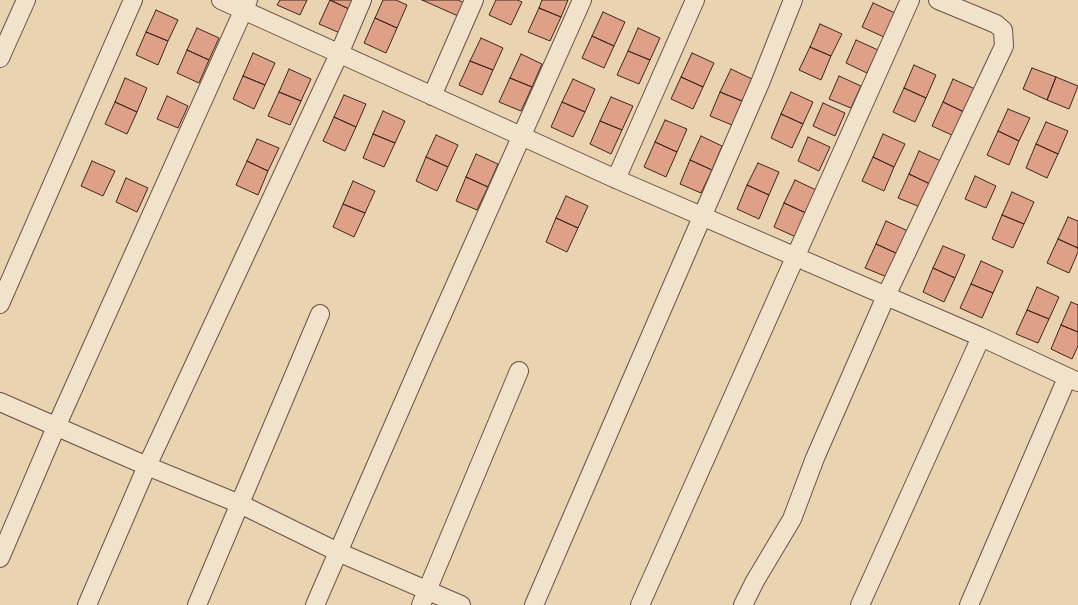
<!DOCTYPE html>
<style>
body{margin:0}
canvas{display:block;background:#e9d3b1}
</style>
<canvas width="1078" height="605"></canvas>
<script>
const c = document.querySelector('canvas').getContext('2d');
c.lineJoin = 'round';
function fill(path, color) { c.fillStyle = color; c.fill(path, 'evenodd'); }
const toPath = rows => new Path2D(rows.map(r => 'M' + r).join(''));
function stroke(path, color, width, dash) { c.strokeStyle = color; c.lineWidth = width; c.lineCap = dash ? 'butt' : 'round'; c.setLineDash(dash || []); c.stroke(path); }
const building = toPath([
 [280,0,307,0,300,15,277,5,280,0],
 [330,0,355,0,351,10,330,0],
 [330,0,351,10,340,33,319,24,330,0],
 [383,0,396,0,407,5,397,28,375,18,383,0],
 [422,0,458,0,464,3,458,16,422,0],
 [496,0,517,0,522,2,511,25,489,15,496,0],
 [542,0,568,0,561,17,539,8,542,0],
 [873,3,895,13,884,37,862,27,873,3],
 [539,8,561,17,550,41,528,32,539,8],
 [156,10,178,20,168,41,146,32,156,10],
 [603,12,625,22,614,46,592,36,603,12],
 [375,18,397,28,386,53,364,43,375,18],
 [820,24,842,34,831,56,810,47,820,24],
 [197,28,219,38,209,60,187,50,197,28],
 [638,28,660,38,650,60,628,51,638,28],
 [146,32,168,41,158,65,136,55,146,32],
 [592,36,614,46,604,68,582,58,592,36],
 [481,38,503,48,493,70,470,61,481,38],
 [856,40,878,50,867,73,846,63,856,40],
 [810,47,831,56,821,80,799,70,810,47],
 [187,50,209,60,199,83,177,73,187,50],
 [628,51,650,60,639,84,617,75,628,51],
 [253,53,275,63,265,85,243,76,253,53],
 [692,53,714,63,703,87,681,77,692,53],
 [521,54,542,64,532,87,510,78,521,54],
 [470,61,493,70,482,95,459,85,470,61],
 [914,65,936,75,926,98,904,88,914,65],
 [1032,68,1056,77,1047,100,1023,89,1032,68],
 [289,69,311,79,301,101,279,92,289,69],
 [731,69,752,79,742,101,720,92,731,69],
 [243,76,265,85,254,109,233,99,243,76],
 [839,76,861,86,851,108,829,99,839,76],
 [681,77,703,87,693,109,671,99,681,77],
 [1056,77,1078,86,1069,109,1047,100,1056,77],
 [125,78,147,88,137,112,115,102,125,78],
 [510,78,532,87,521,111,499,102,510,78],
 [573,79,595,89,585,112,562,102,573,79],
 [953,79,975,89,964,112,943,102,953,79],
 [904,88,926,98,915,122,893,112,904,88],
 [279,92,301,101,290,125,268,116,279,92],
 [720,92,742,101,732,125,710,116,720,92],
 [791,92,813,102,803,124,781,114,791,92],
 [344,95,366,104,356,127,334,117,344,95],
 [167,96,188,106,178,128,157,119,167,96],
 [611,97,633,106,622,130,600,121,611,97],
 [115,102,137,112,127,134,105,124,115,102],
 [562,102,585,112,573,137,551,127,562,102],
 [943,102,964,112,954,136,932,126,943,102],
 [823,103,845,113,835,136,813,126,823,103],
 [1008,109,1030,118,1019,141,998,131,1008,109],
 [383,111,405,121,395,143,373,134,383,111],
 [781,114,803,124,792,148,771,138,781,114],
 [334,117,356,127,345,151,323,141,334,117],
 [665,120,687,129,677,152,655,142,665,120],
 [600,121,622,130,611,154,590,144,600,121],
 [1046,122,1068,131,1058,154,1036,144,1046,122],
 [998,131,1019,141,1009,165,987,155,998,131],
 [373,134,395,143,384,167,363,158,373,134],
 [883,134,905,144,894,167,873,157,883,134],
 [436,135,458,145,448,167,426,157,436,135],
 [701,136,722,146,712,170,690,160,701,136],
 [808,137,830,147,819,171,798,161,808,137],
 [257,139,279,148,268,171,247,161,257,139],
 [655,142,677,152,666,177,644,167,655,142],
 [1036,144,1058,154,1047,178,1026,168,1036,144],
 [919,151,941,161,930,184,909,174,919,151],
 [476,154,498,164,488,187,466,177,476,154],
 [426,157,448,167,437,191,416,181,426,157],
 [873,157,894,167,884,191,862,181,873,157],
 [690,160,712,170,701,193,680,184,690,160],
 [92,161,115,171,103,196,81,186,92,161],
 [247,161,268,171,258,195,236,185,247,161],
 [758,163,779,172,769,195,747,185,758,163],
 [909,174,930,184,920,207,898,198,909,174],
 [975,176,996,186,986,208,965,199,975,176],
 [466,177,488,187,477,210,456,201,466,177],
 [126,178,148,188,137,212,116,202,126,178],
 [795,180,816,190,806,213,784,203,795,180],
 [353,181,375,191,365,213,343,204,353,181],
 [747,185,769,195,759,219,737,209,747,185],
 [1012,192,1034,202,1024,224,1002,215,1012,192],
 [566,196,588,206,578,228,556,218,566,196],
 [784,203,806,213,796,237,774,227,784,203],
 [343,204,365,213,354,237,333,227,343,204],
 [1002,215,1024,224,1013,248,992,239,1002,215],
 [1068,217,1078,221,1078,248,1058,239,1068,217],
 [556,218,578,228,567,252,546,242,556,218],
 [886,221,908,231,898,254,876,244,886,221],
 [1058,239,1078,248,1078,252,1069,273,1047,263,1058,239],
 [876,244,898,254,887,277,865,268,876,244],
 [943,246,965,255,955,278,933,268,943,246],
 [981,261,1003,271,993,293,971,284,981,261],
 [933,268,955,278,944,302,923,292,933,268],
 [971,284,993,293,982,318,960,308,971,284],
 [1037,287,1059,297,1049,319,1027,310,1037,287],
 [1071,302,1078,305,1078,332,1061,325,1071,302],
 [1027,310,1049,319,1038,343,1016,334,1027,310],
 [1061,325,1078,332,1078,346,1072,359,1051,349,1061,325]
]);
fill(building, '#dea187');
stroke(building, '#3f271e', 1);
const minor = toPath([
 [221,0,616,179,981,337,1078,382],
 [0,58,26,0],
 [432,96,474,0],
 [616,179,695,0],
 [0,304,133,0],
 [0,402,147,466,240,504,338,552,461,605],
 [0,558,56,427,248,0],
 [87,605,147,466,339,54,362,0],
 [197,605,320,314],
 [315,605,425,353,582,0],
 [421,605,519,371],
 [534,605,760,83,793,0],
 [640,605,910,0],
 [743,605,755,581,792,519,815,458,886,296,1004,46,1003,30,996,24,938,0],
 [860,605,981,337],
 [969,605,1067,378]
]);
stroke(minor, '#6a5243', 20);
stroke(minor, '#f1e2cc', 18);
</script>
